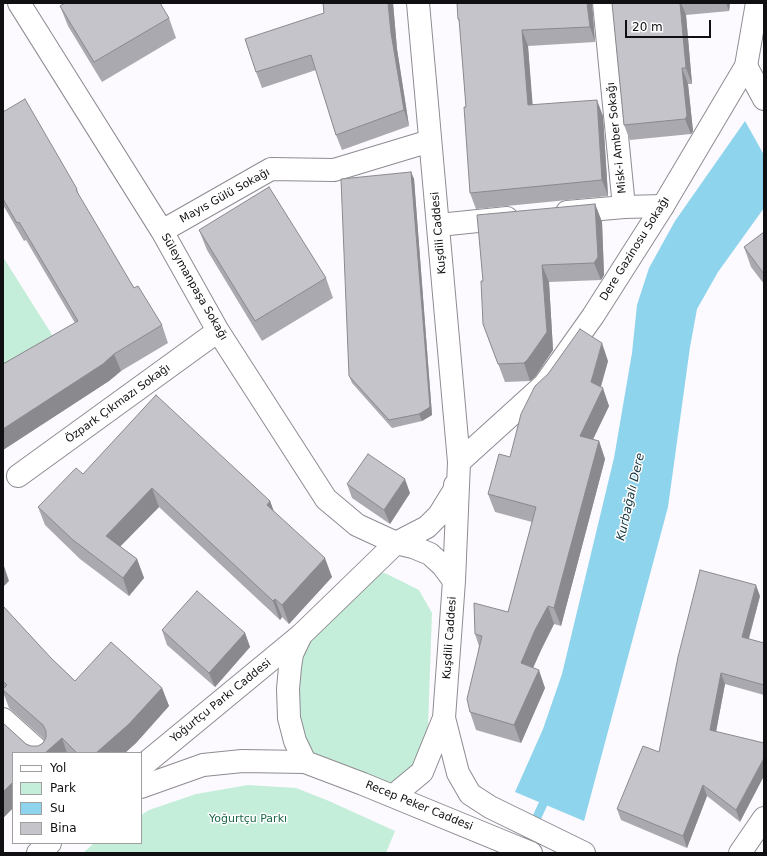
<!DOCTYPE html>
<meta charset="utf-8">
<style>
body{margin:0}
#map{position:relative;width:767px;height:856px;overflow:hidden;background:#fcf9ff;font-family:"DejaVu Sans",sans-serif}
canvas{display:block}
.frame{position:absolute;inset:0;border:4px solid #100f11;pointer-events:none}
.legend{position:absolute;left:12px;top:752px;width:130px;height:92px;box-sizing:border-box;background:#fff;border:1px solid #9f9fa0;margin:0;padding:5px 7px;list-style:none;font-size:12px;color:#100f11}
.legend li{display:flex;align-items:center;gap:8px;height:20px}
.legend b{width:20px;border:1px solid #9f9fa0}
.scale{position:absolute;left:625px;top:20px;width:86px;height:18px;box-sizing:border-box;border:2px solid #100f11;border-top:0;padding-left:5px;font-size:12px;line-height:14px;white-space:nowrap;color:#100f11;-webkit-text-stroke:3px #fff;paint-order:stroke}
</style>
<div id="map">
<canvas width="767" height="856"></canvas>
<div class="frame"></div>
<ul class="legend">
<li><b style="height:5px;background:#fff"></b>Yol</li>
<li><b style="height:11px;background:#c5eeda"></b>Park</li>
<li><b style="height:11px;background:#8ed4ec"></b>Su</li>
<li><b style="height:11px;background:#c5c4cb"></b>Bina</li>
</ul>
<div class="scale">20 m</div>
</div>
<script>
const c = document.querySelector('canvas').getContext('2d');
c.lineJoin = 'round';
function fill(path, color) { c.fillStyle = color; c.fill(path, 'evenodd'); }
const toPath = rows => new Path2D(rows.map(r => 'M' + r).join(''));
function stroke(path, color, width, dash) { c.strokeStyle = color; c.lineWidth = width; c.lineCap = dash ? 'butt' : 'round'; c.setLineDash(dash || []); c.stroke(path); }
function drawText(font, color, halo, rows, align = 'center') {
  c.font = font + ' "DejaVu Sans",sans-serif'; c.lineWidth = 3; c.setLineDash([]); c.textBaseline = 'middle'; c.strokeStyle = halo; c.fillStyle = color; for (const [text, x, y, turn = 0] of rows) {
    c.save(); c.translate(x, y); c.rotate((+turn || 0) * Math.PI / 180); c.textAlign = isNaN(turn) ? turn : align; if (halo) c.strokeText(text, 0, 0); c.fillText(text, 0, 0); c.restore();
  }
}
fill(toPath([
 [3,257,56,341,3,371],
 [385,573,419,590,432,613,427,755,393,788,317,760,291,719,298,655,367,575],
 [248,785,296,788,329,801,395,831,386,853,83,853,94,843,141,843,141,815,149,810,196,794]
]), '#c5eeda');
fill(toPath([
 [745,121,764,155,764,208,718,272,697,309,690,347,668,507,584,821,515,792,543,729,562,674,614,458,632,353,637,305,649,268,675,221]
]), '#8ed4ec');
stroke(toPath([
 [522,850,548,793]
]), '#8ed4ec', 9);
const minor = toPath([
 [19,3,162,231,218,331,326,499,357,525,396,543],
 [746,66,764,99],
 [624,207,663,206],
 [567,212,624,207,604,3],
 [439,225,507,218],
 [162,231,271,169,334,170,430,141],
 [18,476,218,331],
 [3,719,41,753],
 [740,853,764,818]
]);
const tertiary = toPath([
 [459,462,544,385,593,316,663,206,746,66,757,3],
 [141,767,301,635],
 [141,787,203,765,242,761,305,762],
 [38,853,50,843]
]);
const secondary = toPath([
 [455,485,455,489,439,515,427,527,396,543,301,635,292,654,290,667,288,689,289,718,295,741,305,762,363,784,531,853],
 [396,543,413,547,430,554,443,566,454,581],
 [444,718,458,773,470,794,490,807,584,853],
 [393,796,422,772,444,718,454,581,459,462,418,3]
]);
stroke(minor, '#8e8b92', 24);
stroke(tertiary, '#8e8b92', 24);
stroke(secondary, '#8e8b92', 24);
stroke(minor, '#fff', 22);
stroke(tertiary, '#fff', 22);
stroke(secondary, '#fff', 22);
fill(toPath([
 [323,3,393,3,397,49,409,126,342,150,336,135,316,70,262,88,256,72,324,13],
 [612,3,730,3,729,11,686,15,692,84,688,84,693,131,691,134,630,140,624,125],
 [592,4,595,42,528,46,532,105,603,116,608,196,476,209,470,193,466,107,460,24,458,19],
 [60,6,169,18,176,38,102,82,68,26],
 [3,112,77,189,80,198,134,288,162,325,168,343,121,371,109,381,3,450,3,364,75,323,26,240,24,241,3,205],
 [411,172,414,179,432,415,422,421,392,428,352,383,349,376],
 [595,204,602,222,604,275,601,280,549,282,553,350,535,377,530,381,505,382,483,324,483,281],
 [199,230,326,278,333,298,262,341,207,250],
 [764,232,764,284,751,267,744,247],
 [608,361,601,387,609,406,593,439,599,441,605,459,561,626,554,624,542,648,533,668,545,688,521,743,476,730,470,712,479,646,475,634,508,612,532,522,495,512,488,494,510,457],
 [83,474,270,501,274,512,332,577,289,624,282,617,280,620,159,507,120,546,137,559,144,578,129,596,80,559,45,525,38,507],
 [347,484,410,493,390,524,352,498],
 [760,596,749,639,764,643,764,695,725,684,716,732,740,822,707,796,687,848,621,820,617,809,659,752],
 [3,606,51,658,75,681,162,688,169,706,136,743,125,753,13,753,13,808,3,818,3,723,26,744,31,746,38,746,43,743,45,740,9,708,3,692],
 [162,630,245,633,250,647,215,687,167,645]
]), '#a9a9af');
fill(toPath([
 [388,3,393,3,397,49,409,126,404,110,391,33],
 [587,3,592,3,595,42,590,27],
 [680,3,681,3,686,15,692,84,686,68],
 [726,3,730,3,729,11],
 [522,30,528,46,534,121,528,105],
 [682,68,688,84,693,131,691,134,685,119],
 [597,100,603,116,608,196,602,180],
 [411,172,414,179,432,415,422,421,419,414],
 [595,204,602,222,604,275,601,280,594,263],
 [542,265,549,282,553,350,535,377,530,381,524,363],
 [602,343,608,361,597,399,603,388,609,406,586,454,580,436,591,382],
 [114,354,121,371,109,381,3,450,3,429],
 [599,441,605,459,561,626,554,608],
 [405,479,410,493,390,524,384,510],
 [152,488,159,507,113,554,106,536],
 [270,501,277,520,267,505],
 [325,558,332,577,289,624,282,605],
 [137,559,144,578,129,596,123,578],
 [3,563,9,581,3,587],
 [756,585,760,596,746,648,742,637],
 [275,599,282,617,280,620,273,601],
 [548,606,554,624,542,648,527,681,521,663,535,630],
 [245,633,250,647,215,687,209,673],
 [539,670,545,688,521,743,514,725],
 [721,673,725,684,714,742,710,730],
 [162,688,169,706,136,743,125,753,96,753],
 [62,738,67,753,45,753],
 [764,758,764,776,740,822,736,810],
 [13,782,13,808,3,818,3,792],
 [703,785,707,796,687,848,683,836]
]), '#8a898e');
const building = toPath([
 [65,3,160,3,169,18,94,62,60,6,65,3],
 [323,3,388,3,391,33,404,110,336,135,311,55,256,72,245,39,324,13,323,3],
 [457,3,587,3,590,27,522,30,528,105,597,100,602,180,470,193,464,107,466,107,459,19,458,19,457,3],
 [612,3,680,3,686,68,682,68,687,116,685,119,624,125,612,3],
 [25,99,77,189,76,190,134,288,138,286,162,325,114,354,103,364,3,429,3,364,78,321,19,222,17,223,3,199,3,112,25,99],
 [411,172,430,407,419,414,389,420,349,376,341,179,411,172],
 [269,187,326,278,255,321,199,230,269,187],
 [595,204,598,257,594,263,542,265,547,332,528,359,524,363,498,364,483,324,481,281,483,281,477,215,595,204],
 [764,232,764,274,744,247,764,232],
 [580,329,602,343,591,382,603,388,580,436,599,441,554,608,548,606,535,630,521,663,539,670,514,725,470,712,467,699,482,636,475,634,474,603,508,612,536,507,488,494,499,454,510,457,521,414,535,386,548,374,580,329],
 [156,395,270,501,267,505,325,558,282,605,275,599,273,601,152,488,106,536,137,559,123,578,73,540,38,507,76,468,83,474,156,395],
 [368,454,405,479,384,510,347,484,368,454],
 [700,570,756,585,742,637,764,643,764,685,721,673,710,730,764,743,764,758,736,810,703,785,683,836,617,809,643,746,659,752,678,657,700,570],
 [197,591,245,633,209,673,162,630,197,591],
 [3,606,51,658,75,681,111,642,162,688,129,724,96,753,77,753,62,738,45,753,13,753,13,782,3,792,3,723,26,744,31,746,38,746,43,743,46,737,46,731,43,725,3,690,3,689,7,685,3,681,3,606]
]);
fill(building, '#c5c4cb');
stroke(building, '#8a898e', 1);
drawText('11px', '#100f11', '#fff', [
 ["Misk-i Amber Sokağı",617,138,-96],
 ["Mayıs Gülü Sokağı",225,196,-29],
 ["Kuşdili Caddesi",439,233,-95],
 ["Dere Gazinosu Sokağı",635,249,-58],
 ["Süleymanpaşa Sokağı",194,287,60],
 ["Özpark Çıkmazı Sokağı",118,404,-36],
 ["Kuşdili Caddesi",450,638,-86],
 ["Yoğurtçu Parkı Caddesi",221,701,-39],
 ["Recep Peker Caddesi",419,806,22]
]);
drawText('11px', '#1b664a', '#fff', [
 ["Yoğurtçu Parkı",248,819]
]);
drawText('italic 12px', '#133540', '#fff', [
 ["Kurbağalı Dere",631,497,-77]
]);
</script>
